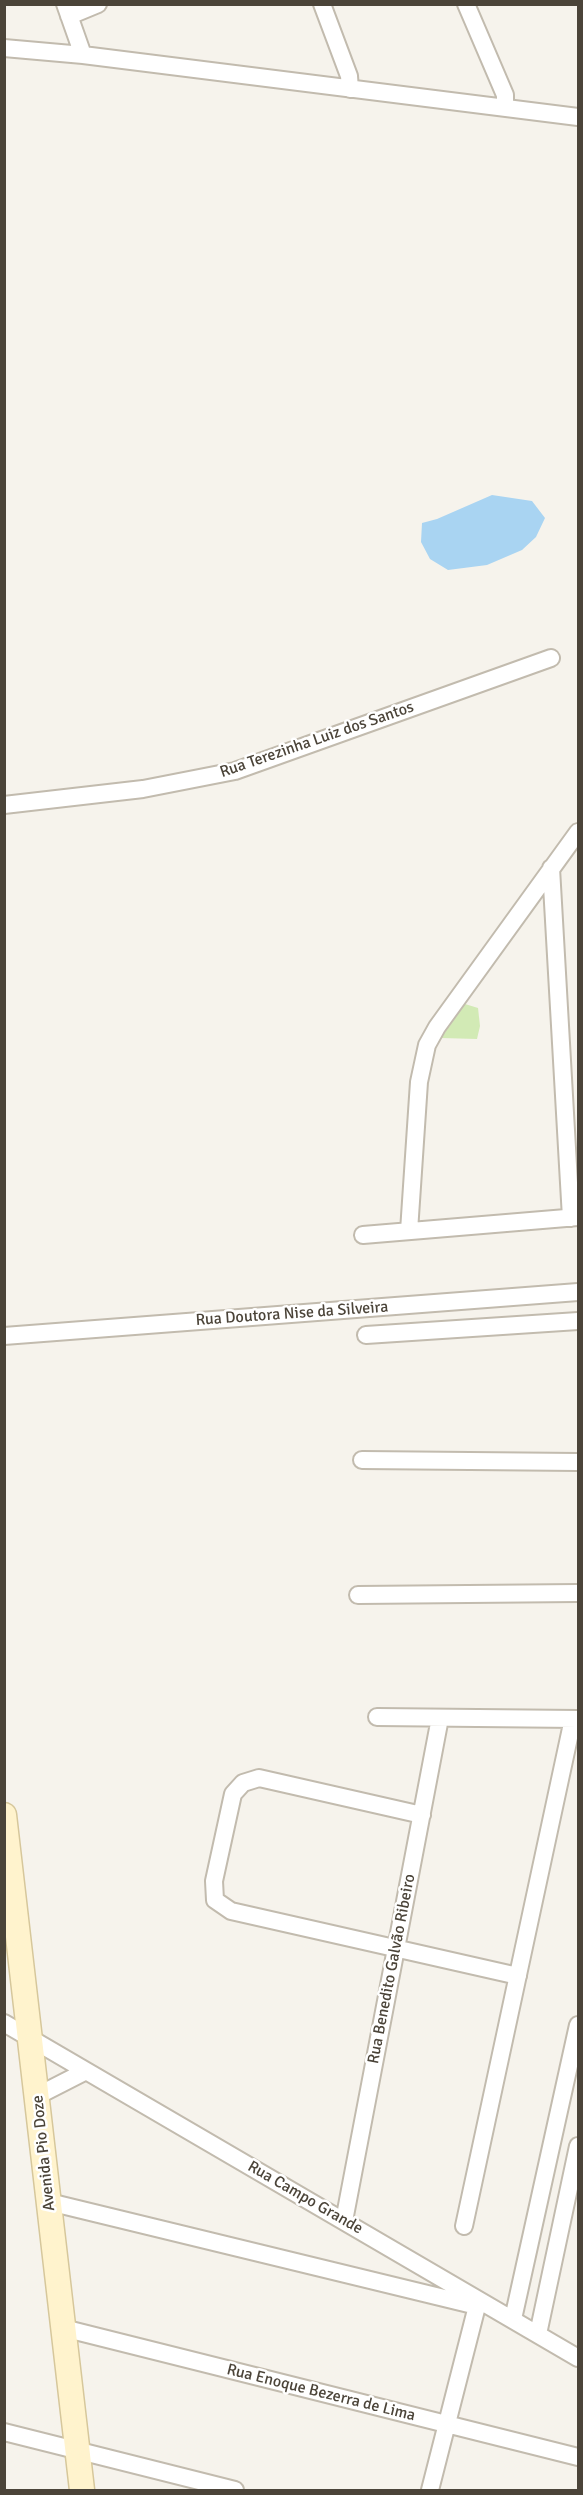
<!DOCTYPE html>
<meta charset="utf-8">
<style>
body{margin:0}
#map{position:relative;width:583px;height:2495px;overflow:hidden;background:#f6f3ec;font-family:Signika,sans-serif}
canvas{display:block}
.frame{position:absolute;inset:0;border:6px solid #4b4439;pointer-events:none}
</style>
<div id="map">
<canvas width="583" height="2495"></canvas>
<div class="frame"></div>
</div>
<script>
const c = document.querySelector('canvas').getContext('2d');
c.lineJoin = 'round';
function fill(path, color) { c.fillStyle = color; c.fill(path, 'evenodd'); }
const toPath = rows => new Path2D(rows.map(r => 'M' + r).join(''));
function stroke(path, color, width, dash) { c.strokeStyle = color; c.lineWidth = width; c.lineCap = dash ? 'butt' : 'round'; c.setLineDash(dash || []); c.stroke(path); }
function drawText(font, color, halo, rows, align = 'center') {
  c.font = font + ' Signika,sans-serif'; c.lineWidth = 5; c.setLineDash([]); c.textBaseline = 'middle'; c.strokeStyle = halo; c.fillStyle = color; for (const [text, x, y, turn = 0] of rows) {
    c.save(); c.translate(x, y); c.rotate((+turn || 0) * Math.PI / 180); c.textAlign = isNaN(turn) ? turn : align; if (halo) c.strokeText(text, 0, 0); c.fillText(text, 0, 0); c.restore();
  }
}
fill(toPath([
 [465,1004,478,1008,480,1026,477,1039,441,1038]
]), '#d2eab5');
fill(toPath([
 [492,495,532,501,545,518,536,537,522,550,487,565,448,570,430,559,421,542,422,523,437,519]
]), '#a9d4f2');
const street = toPath([
 [65,4,83,55],
 [322,4,349,76,350,89],
 [466,4,505,95,505,108],
 [69,16,98,4],
 [4,48,83,55,578,117],
 [4,805,143,789,235,771,551,658],
 [551,868,571,1218],
 [409,1231,419,1082,427,1045,437,1027,578,832],
 [363,1235,578,1217],
 [366,1335,578,1321],
 [4,1336,578,1292],
 [362,1460,578,1462],
 [358,1595,578,1593],
 [377,1717,578,1719],
 [422,1815,259,1778,243,1783,233,1794,214,1881,215,1900,231,1911,518,1976],
 [4,2023,578,2358],
 [37,2096,86,2071],
 [49,2202,477,2306],
 [344,2221,440,1718],
 [464,2226,573,1719],
 [513,2319,578,2025],
 [63,2328,578,2457],
 [538,2334,578,2146],
 [4,2432,235,2490],
 [430,2490,477,2306]
]);
const secondary = toPath([
 [4,1815,82,2490]
]);
stroke(street, '#c2bbae', 20);
stroke(secondary, '#d6c79b', 27);
stroke(street, '#fff', 16);
stroke(secondary, '#fff3cd', 24);
drawText('16px', '#4b4439', '#fff', [
 ["Rua Terezinha Luiz dos Santos",317,740,-19],
 ["Rua Doutora Nise da Silveira",292,1314,-4],
 ["Rua Benedito Galvão Ribeiro",392,1969,-79],
 ["Avenida Pio Doze",44,2153,-96],
 ["Rua Campo Grande",305,2198,30],
 ["Rua Enoque Bezerra de Lima",321,2393,14]
]);
</script>
